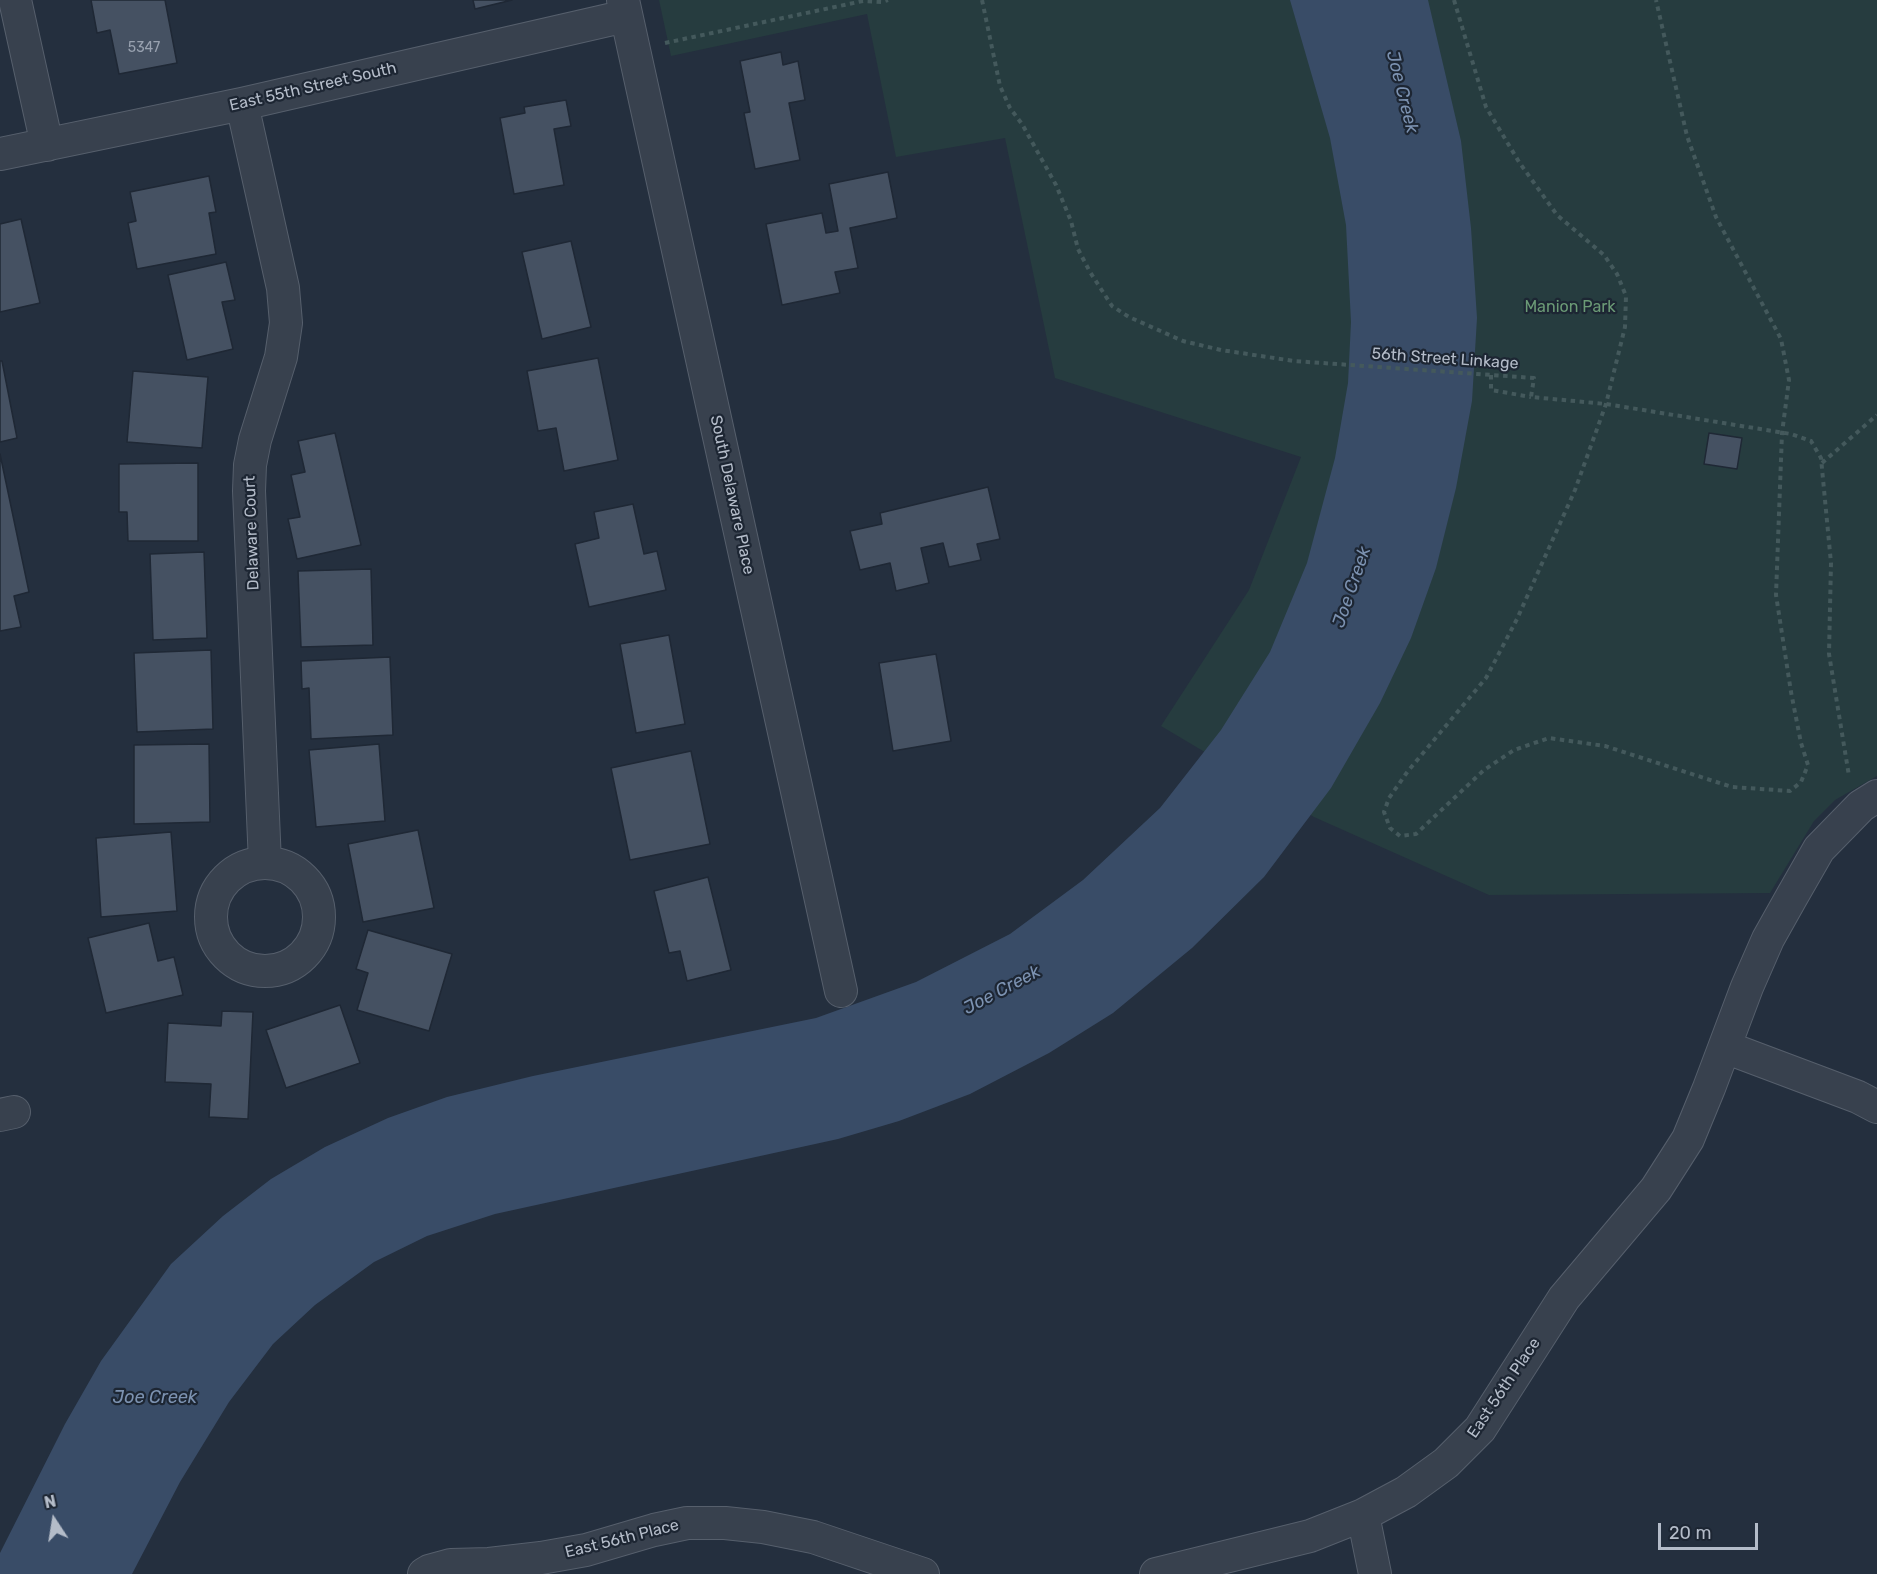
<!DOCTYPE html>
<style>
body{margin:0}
#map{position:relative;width:1877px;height:1574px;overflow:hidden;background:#242f3e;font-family:Rubik,sans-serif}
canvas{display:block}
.north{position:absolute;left:24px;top:1490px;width:60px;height:60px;-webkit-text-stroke:4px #1d2633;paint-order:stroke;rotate:348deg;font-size:16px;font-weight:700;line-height:24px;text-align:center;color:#b4bcc9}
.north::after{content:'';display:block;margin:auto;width:21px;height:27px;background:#b4bcc9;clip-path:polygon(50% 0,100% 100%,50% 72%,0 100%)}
.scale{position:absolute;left:1658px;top:1523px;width:100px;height:27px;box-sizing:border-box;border:3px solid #b4bcc9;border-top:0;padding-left:8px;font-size:18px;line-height:21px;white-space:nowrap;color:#b4bcc9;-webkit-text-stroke:4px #1d2633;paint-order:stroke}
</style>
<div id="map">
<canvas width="1877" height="1574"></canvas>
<div class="north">N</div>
<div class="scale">20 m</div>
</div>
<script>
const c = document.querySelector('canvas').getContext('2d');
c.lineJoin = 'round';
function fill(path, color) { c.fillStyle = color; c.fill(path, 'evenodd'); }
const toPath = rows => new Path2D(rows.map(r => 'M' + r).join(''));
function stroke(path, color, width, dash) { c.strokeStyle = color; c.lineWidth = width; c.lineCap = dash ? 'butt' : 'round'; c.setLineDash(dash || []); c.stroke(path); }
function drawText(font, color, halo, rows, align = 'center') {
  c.font = font + ' Rubik,sans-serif'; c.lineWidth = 4.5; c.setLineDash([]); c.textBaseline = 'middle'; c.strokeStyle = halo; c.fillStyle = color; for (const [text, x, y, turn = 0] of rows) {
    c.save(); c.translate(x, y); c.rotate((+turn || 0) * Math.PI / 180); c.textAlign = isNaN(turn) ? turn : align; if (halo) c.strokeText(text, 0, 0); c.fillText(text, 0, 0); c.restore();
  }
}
fill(toPath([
 [659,0,1877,0,1877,776,1835,800,1814,821,1770,893,1489,895,1314,817,1161,726,1249,590,1301,457,1055,378,1005,138,896,157,867,14,671,56]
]), '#263c3f');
fill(toPath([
 [1290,0,1428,0,1461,141,1471,228,1477,318,1472,401,1456,488,1436,568,1411,638,1380,703,1331,788,1264,877,1192,948,1113,1013,1049,1053,970,1094,899,1121,838,1139,495,1214,427,1236,374,1262,315,1305,273,1344,229,1402,180,1482,132,1574,0,1574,0,1553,65,1424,101,1361,171,1264,223,1216,271,1179,325,1147,388,1118,447,1097,533,1076,816,1018,916,982,1010,934,1083,880,1160,808,1221,730,1270,652,1307,563,1335,458,1348,383,1351,322,1346,225,1330,138]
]), '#394c67');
const building = toPath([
 [91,0,165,0,177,63,119,74,110,30,97,33,91,0],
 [473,0,512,0,475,9,473,0],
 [781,52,783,65,798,61,805,100,789,103,800,160,755,169,744,113,750,112,740,61,781,52],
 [566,100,571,126,554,129,564,185,514,194,500,118,525,113,524,107,566,100],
 [888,172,897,218,850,228,858,268,835,272,840,293,782,305,766,224,822,213,826,233,838,231,829,184,888,172],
 [209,176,216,212,209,213,216,254,137,269,128,223,136,221,130,192,209,176],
 [21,219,40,303,0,312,0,224,21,219],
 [571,241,591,327,542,339,522,252,571,241],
 [226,262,235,300,222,302,233,349,187,360,168,275,226,262],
 [598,358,618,460,564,471,556,428,538,431,527,371,598,358],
 [0,361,2,361,17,438,0,442,0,361],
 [133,371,208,377,202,448,127,442,133,371],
 [335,433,361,545,297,559,288,519,300,517,291,475,305,472,298,441,335,433],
 [1709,433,1742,438,1737,469,1704,464,1709,433],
 [0,454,29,592,14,596,21,627,0,631,0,454],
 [198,463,198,541,128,541,127,512,119,512,119,464,198,463],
 [988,487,1000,539,977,544,981,560,949,567,943,543,921,548,929,583,896,591,890,563,860,570,850,531,882,524,880,513,988,487],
 [633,504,644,554,657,551,666,590,589,607,575,544,599,538,594,512,633,504],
 [204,552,207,638,153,640,150,554,204,552],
 [371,569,373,645,301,647,298,571,371,569],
 [669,635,685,724,636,733,620,644,669,635],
 [211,650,213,729,137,732,134,653,211,650],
 [936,654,951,741,893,751,879,663,936,654],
 [390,657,393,735,311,739,309,688,302,689,301,661,390,657],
 [209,744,210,822,134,824,134,745,209,744],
 [379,744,385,821,316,827,309,750,379,744],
 [691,751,710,844,630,860,611,768,691,751],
 [418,830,434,908,363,922,348,844,418,830],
 [171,832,177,911,101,917,96,838,171,832],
 [708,877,731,970,687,981,680,951,669,953,654,891,708,877],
 [149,923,158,961,174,957,183,995,106,1013,88,938,149,923],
 [368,930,452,954,429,1031,357,1010,368,973,356,969,368,930],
 [340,1005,360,1063,286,1088,266,1030,340,1005],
 [222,1011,253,1012,248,1119,209,1117,211,1084,165,1082,168,1023,221,1026,222,1011]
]);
fill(building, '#455162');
stroke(building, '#1f2835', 1.5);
const street = toPath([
 [15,0,47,145],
 [623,0,841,991],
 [242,104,283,288,286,323,281,357,255,440,250,465,249,491,265,863],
 [0,154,242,104,626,16],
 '211 917a54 54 0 1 1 108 0a54 54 0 1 1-108 0Z',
 [1725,1047,1858,1097,1877,1107],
 [0,1115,14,1112],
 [1363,1515,1375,1574],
 [424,1574,429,1571,451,1565,489,1564,541,1558,586,1550,654,1530,687,1523,725,1523,763,1527,813,1537,923,1574],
 [1156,1574,1310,1536,1363,1515,1406,1492,1446,1463,1480,1429,1564,1298,1656,1189,1688,1139,1709,1088,1747,987,1768,939,1791,898,1819,849,1861,806,1877,796]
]);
stroke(street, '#565f6c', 34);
stroke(toPath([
 [982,0,1000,86,1010,108,1022,124,1056,185,1071,221,1078,249,1090,272,1112,306,1129,317,1183,341,1221,350,1294,361,1534,378,1531,397,1606,404,1791,434,1811,441,1821,458,1831,563,1829,654,1849,776],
 [1454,0,1486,107,1519,162,1557,215,1604,255,1617,274,1626,296,1625,327,1606,404,1575,490,1517,619,1486,678,1408,771,1389,798,1384,812,1390,828,1400,836,1416,834,1484,770,1514,750,1549,738,1605,746,1732,787,1790,791,1801,782,1808,765,1801,743,1791,692,1776,595,1782,433,1789,380,1781,339,1716,217,1687,136,1656,0],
 [665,43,863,1,882,2,888,0],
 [1491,375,1491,390,1531,397],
 [1822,463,1877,415]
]), '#44595c', 4, [4.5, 4.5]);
stroke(street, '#38414e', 32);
drawText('14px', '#98a1af', null, [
 ["5347",144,48]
]);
drawText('16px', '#b4bcc9', '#1d2633', [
 ["East 55th Street South",313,87,-13],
 ["56th Street Linkage",1445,359,4],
 ["South Delaware Place",732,495,78],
 ["Delaware Court",252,533,-92],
 ["East 56th Place",1504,1388,-56],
 ["East 56th Place",622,1539,-14]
]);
drawText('16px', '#6b9a76', '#1d2633', [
 ["Manion Park",1570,307]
]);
drawText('italic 18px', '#7c92b1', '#1d2633', [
 ["Joe Creek",1402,92,76],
 ["Joe Creek",1352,587,-71],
 ["Joe Creek",1002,990,-28],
 ["Joe Creek",155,1398]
]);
</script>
